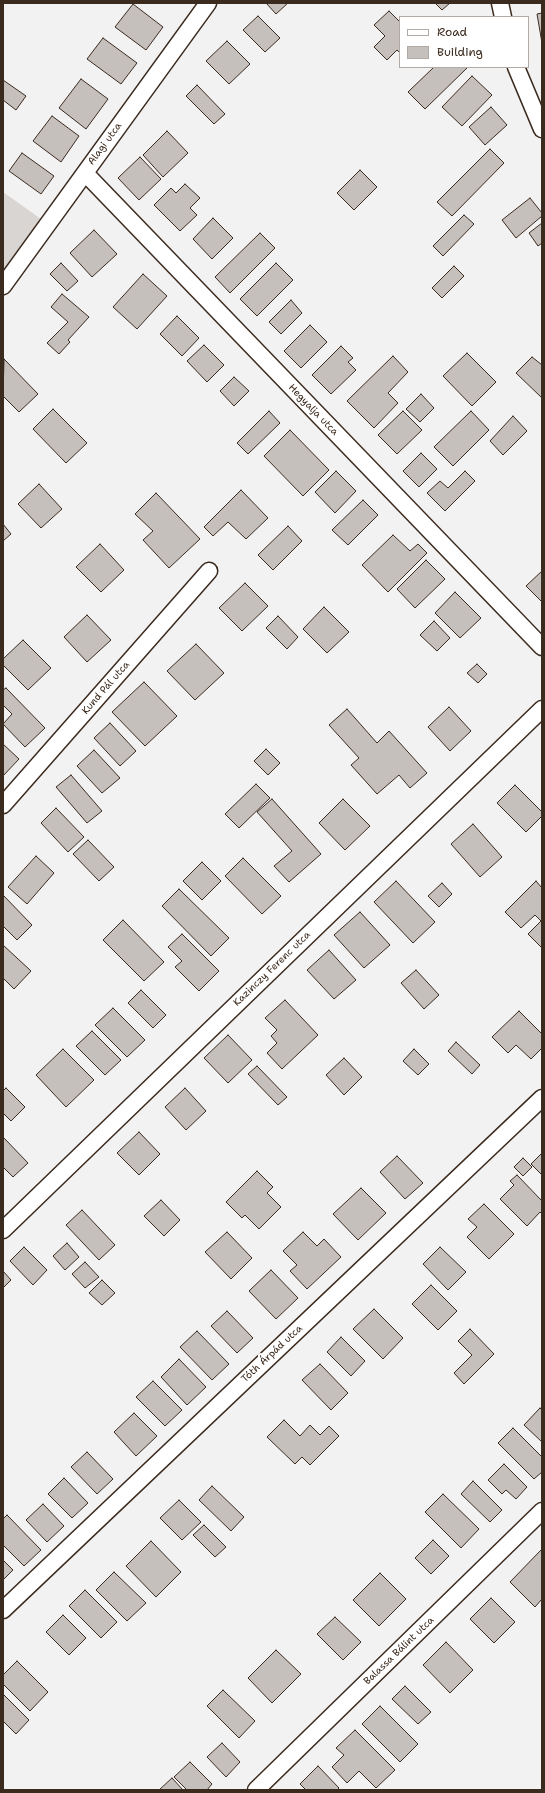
<!DOCTYPE html>
<meta charset="utf-8">
<style>
body{margin:0}
#map{position:relative;width:545px;height:1793px;overflow:hidden;background:#f3f2f2;font-family:"Shantell Sans",sans-serif}
canvas{display:block}
.frame{position:absolute;inset:0;border:4px solid #3b2a1e;pointer-events:none}
.legend{position:absolute;left:399px;top:16px;width:130px;height:52px;box-sizing:border-box;background:#fff;border:1px solid #b1aaa5;margin:0;padding:5px 7px;list-style:none;font-size:12px;color:#3b2a1e}
.legend li{display:flex;align-items:center;gap:8px;height:20px}
.legend b{width:20px;border:1px solid #b1aaa5}
</style>
<div id="map">
<canvas width="545" height="1793"></canvas>
<div class="frame"></div>
<ul class="legend">
<li><b style="height:5px;background:#fff"></b>Road</li>
<li><b style="height:11px;background:#c6c0bd"></b>Building</li>
</ul>
</div>
<script>
const c = document.querySelector('canvas').getContext('2d');
c.lineJoin = 'round';
function fill(path, color) { c.fillStyle = color; c.fill(path, 'evenodd'); }
const toPath = rows => new Path2D(rows.map(r => 'M' + r).join(''));
function stroke(path, color, width, dash) { c.strokeStyle = color; c.lineWidth = width; c.lineCap = dash ? 'butt' : 'round'; c.setLineDash(dash || []); c.stroke(path); }
function drawText(font, color, halo, rows, align = 'center') {
  c.font = font + ' "Shantell Sans",sans-serif'; c.lineWidth = 4; c.setLineDash([]); c.textBaseline = 'middle'; c.strokeStyle = halo; c.fillStyle = color; for (const [text, x, y, turn = 0] of rows) {
    c.save(); c.translate(x, y); c.rotate((+turn || 0) * Math.PI / 180); c.textAlign = isNaN(turn) ? turn : align; if (halo) c.strokeText(text, 0, 0); c.fillText(text, 0, 0); c.restore();
  }
}
fill(toPath([
 [3,192,41,219,3,271]
]), '#d8d5d2');
const building = toPath([
 [266,3,288,3,276,14,266,3],
 [435,3,450,3,442,10,435,3],
 [133,4,163,27,146,50,115,27,133,4],
 [389,11,400,22,400,53,397,50,387,60,374,47,385,36,374,25,389,11],
 [542,13,542,43,537,14,542,13],
 [258,16,280,38,265,52,243,30,258,16],
 [103,38,137,63,121,84,87,59,103,38],
 [227,41,250,64,229,84,206,61,227,41],
 [434,67,468,67,425,109,408,92,434,67],
 [472,76,492,95,462,126,442,107,472,76],
 [81,79,108,99,86,129,59,108,81,79],
 [3,80,26,96,16,110,3,100,3,80],
 [197,85,225,114,214,124,186,96,197,85],
 [491,107,507,125,485,145,469,127,491,107],
 [52,116,79,136,61,162,33,141,52,116],
 [167,131,188,153,163,177,143,155,167,131],
 [490,149,504,163,452,216,437,202,490,149],
 [22,153,54,176,41,194,9,171,22,153],
 [140,157,161,179,139,200,118,178,140,157],
 [360,170,377,187,354,210,337,193,360,170],
 [185,184,200,198,190,208,197,215,180,231,154,205,171,188,176,193,185,184],
 [530,198,542,213,542,216,516,238,502,220,530,198],
 [464,215,474,224,443,256,433,246,464,215],
 [213,218,233,238,212,259,193,239,213,218],
 [542,223,542,243,538,246,529,233,542,223],
 [94,230,117,254,92,277,70,253,94,230],
 [260,233,275,248,230,293,215,277,260,233],
 [61,263,78,281,67,291,50,274,61,263],
 [276,263,293,280,257,316,240,299,276,263],
 [454,266,464,276,442,298,432,288,454,266],
 [143,274,167,296,137,329,113,307,143,274],
 [62,294,89,317,68,340,70,342,59,354,47,343,68,322,51,307,62,294],
 [291,300,302,313,281,334,269,322,291,300],
 [177,316,199,338,182,356,160,334,177,316],
 [310,325,327,342,301,368,284,351,310,325],
 [204,345,224,365,207,382,187,361,204,345],
 [341,346,353,358,348,362,356,370,331,394,312,375,341,346],
 [467,353,496,382,472,406,443,376,467,353],
 [393,356,408,372,388,393,398,403,374,428,347,401,393,356],
 [532,357,542,365,542,398,516,373,532,357],
 [4,359,38,394,19,412,3,396,4,359],
 [234,377,249,391,234,406,220,391,234,377],
 [421,394,434,408,420,422,406,409,421,394],
 [53,409,87,443,66,463,33,429,53,409],
 [269,411,280,423,248,454,237,443,269,411],
 [403,411,422,430,397,454,378,435,403,411],
 [471,411,489,430,453,466,434,447,471,411],
 [513,416,527,431,503,455,490,441,513,416],
 [290,430,329,470,303,496,264,456,290,430],
 [421,453,437,469,419,487,403,471,421,453],
 [336,471,356,491,335,513,315,492,336,471],
 [465,471,475,481,445,511,427,493,440,481,448,488,465,471],
 [39,484,62,509,41,528,18,504,39,484],
 [241,490,268,518,246,539,228,522,213,536,204,527,241,490],
 [156,493,200,539,169,568,143,540,153,531,135,514,156,493],
 [363,500,378,515,348,545,332,530,363,500],
 [3,524,11,534,3,541,3,524],
 [288,526,302,541,273,570,258,555,288,526],
 [393,535,410,551,418,544,427,553,388,592,362,565,393,535],
 [100,544,124,570,101,592,76,567,100,544],
 [426,560,445,579,415,608,397,589,426,560],
 [542,571,542,602,526,586,542,571],
 [245,583,268,606,242,631,219,608,245,583],
 [455,592,481,618,460,638,435,613,455,592],
 [324,607,349,632,327,653,303,629,324,607],
 [87,615,111,640,87,662,64,637,87,615],
 [278,616,298,637,287,649,266,628,278,616],
 [434,621,450,638,437,651,420,635,434,621],
 [23,640,51,668,28,690,3,665,3,659,23,640],
 [196,644,224,673,195,700,167,671,196,644],
 [477,664,487,674,478,683,467,673,477,664],
 [144,682,177,716,145,746,112,712,144,682],
 [6,688,45,728,25,747,3,724,12,714,3,705,3,690,6,688],
 [449,707,471,731,450,751,428,727,449,707],
 [347,709,377,743,389,731,427,773,410,788,399,775,377,794,351,765,359,758,329,725,347,709],
 [110,723,136,751,120,766,94,738,110,723],
 [3,744,19,759,3,776,3,744],
 [266,749,280,763,268,775,254,761,266,749],
 [94,750,120,778,102,793,77,766,94,750],
 [71,775,102,811,87,823,56,787,71,775],
 [256,784,270,798,239,828,225,814,256,784],
 [515,785,542,812,542,816,526,832,497,803,515,785],
 [272,799,321,854,289,882,274,866,292,851,257,812,272,799],
 [343,799,370,826,345,850,319,823,343,799],
 [56,808,84,837,68,852,41,823,56,808],
 [473,824,502,857,480,877,451,844,473,824],
 [88,840,114,867,99,881,73,854,88,840],
 [36,856,54,873,27,904,8,887,36,856],
 [243,858,281,896,262,914,225,876,243,858],
 [202,862,221,881,202,900,183,881,202,862],
 [396,881,435,922,413,943,374,902,396,881],
 [536,881,542,888,542,948,528,934,541,921,535,915,521,928,505,912,536,881],
 [442,883,452,894,439,907,428,896,442,883],
 [179,889,229,938,211,956,162,906,179,889],
 [3,895,32,925,17,940,3,926,3,895],
 [360,912,390,945,364,968,334,935,360,912],
 [123,920,164,962,144,981,103,940,123,920],
 [182,934,219,971,199,991,175,967,182,961,168,947,182,934],
 [3,945,31,971,14,989,3,978,3,945],
 [329,950,356,980,334,999,307,970,329,950],
 [416,970,439,995,424,1009,401,983,416,970],
 [141,990,166,1015,153,1028,128,1003,141,990],
 [285,1000,318,1035,282,1069,267,1053,277,1043,271,1036,277,1030,265,1018,285,1000],
 [113,1008,145,1040,127,1057,95,1025,113,1008],
 [519,1011,542,1034,542,1048,531,1059,516,1045,508,1053,492,1037,519,1011],
 [92,1031,121,1060,105,1075,76,1046,92,1031],
 [228,1035,252,1060,228,1083,204,1058,228,1035],
 [456,1042,480,1065,472,1074,448,1051,456,1042],
 [63,1049,94,1080,66,1107,36,1075,63,1049],
 [414,1049,429,1064,418,1075,403,1061,414,1049],
 [344,1058,362,1077,344,1095,326,1075,344,1058],
 [257,1066,287,1097,278,1105,248,1074,257,1066],
 [6,1088,25,1107,11,1121,3,1113,3,1091,6,1088],
 [185,1088,206,1111,186,1130,165,1107,185,1088],
 [139,1132,160,1154,139,1175,117,1153,139,1132],
 [3,1137,28,1163,13,1177,3,1167,3,1137],
 [542,1153,542,1175,531,1164,542,1153],
 [397,1156,423,1183,405,1199,380,1172,397,1156],
 [523,1158,532,1167,523,1176,514,1167,523,1158],
 [257,1171,273,1187,267,1193,281,1207,259,1229,245,1215,242,1218,226,1202,257,1171],
 [517,1175,542,1201,542,1214,540,1212,527,1226,500,1199,514,1185,510,1181,517,1175],
 [361,1188,386,1213,358,1240,333,1214,361,1188],
 [161,1200,180,1220,164,1236,144,1216,161,1200],
 [484,1204,514,1234,489,1259,467,1237,477,1227,468,1219,484,1204],
 [82,1210,115,1245,99,1260,66,1225,82,1210],
 [227,1232,252,1258,231,1279,205,1252,227,1232],
 [303,1232,317,1246,324,1239,341,1257,307,1289,290,1271,297,1265,283,1251,303,1232],
 [67,1243,79,1257,65,1270,53,1256,67,1243],
 [24,1247,47,1270,33,1285,10,1261,24,1247],
 [440,1247,466,1272,448,1290,423,1264,440,1247],
 [85,1262,99,1277,85,1288,72,1274,85,1262],
 [271,1270,298,1298,276,1319,249,1291,271,1270],
 [3,1271,11,1280,3,1288,3,1271],
 [102,1280,115,1293,102,1305,89,1293,102,1280],
 [431,1285,457,1311,438,1330,412,1304,431,1285],
 [374,1309,403,1338,383,1359,353,1329,374,1309],
 [227,1311,253,1338,237,1353,211,1326,227,1311],
 [470,1329,494,1354,464,1384,454,1373,472,1355,458,1341,470,1329],
 [197,1331,229,1364,212,1380,180,1347,197,1331],
 [341,1337,365,1361,351,1376,327,1352,341,1337],
 [179,1359,206,1387,187,1405,161,1377,179,1359],
 [320,1364,348,1393,331,1410,302,1380,320,1364],
 [153,1381,182,1410,165,1426,136,1397,153,1381],
 [540,1408,542,1410,542,1442,524,1425,540,1408],
 [134,1413,157,1436,136,1456,114,1432,134,1413],
 [284,1420,300,1436,310,1425,320,1435,329,1426,339,1436,310,1465,302,1457,295,1464,267,1437,284,1420],
 [513,1428,542,1457,542,1472,534,1479,498,1443,513,1428],
 [87,1452,113,1479,97,1494,71,1467,87,1452],
 [504,1464,527,1487,516,1499,506,1490,502,1494,488,1480,504,1464],
 [64,1478,88,1503,72,1518,48,1494,64,1478],
 [473,1481,502,1510,490,1522,461,1494,473,1481],
 [212,1486,244,1517,231,1531,199,1500,212,1486],
 [443,1494,479,1529,461,1548,425,1512,443,1494],
 [179,1500,201,1522,182,1540,160,1518,179,1500],
 [43,1504,64,1526,47,1542,26,1520,43,1504],
 [7,1515,41,1550,24,1566,3,1545,3,1519,7,1515],
 [204,1525,226,1547,215,1557,193,1535,204,1525],
 [433,1540,449,1556,431,1574,415,1558,433,1540],
 [151,1541,181,1572,156,1597,126,1566,151,1541],
 [542,1549,542,1599,535,1607,510,1582,542,1549],
 [3,1560,13,1570,3,1580,3,1560],
 [114,1572,146,1603,127,1621,96,1590,114,1572],
 [380,1573,406,1599,379,1626,353,1600,380,1573],
 [85,1590,117,1622,101,1638,69,1606,85,1590],
 [491,1598,515,1622,494,1643,470,1619,491,1598],
 [63,1615,86,1638,69,1655,46,1632,63,1615],
 [335,1617,361,1642,343,1660,317,1634,335,1617],
 [446,1642,473,1670,450,1693,423,1665,446,1642],
 [276,1650,301,1674,272,1703,248,1678,276,1650],
 [17,1661,48,1692,30,1711,3,1684,3,1675,17,1661],
 [405,1686,431,1712,418,1724,392,1699,405,1686],
 [223,1690,255,1721,239,1738,207,1706,223,1690],
 [3,1694,29,1720,16,1734,3,1721,3,1694],
 [380,1706,418,1744,400,1762,362,1724,380,1706],
 [355,1730,395,1770,376,1788,359,1771,347,1783,332,1767,344,1755,336,1748,355,1730],
 [222,1743,240,1762,226,1777,207,1757,222,1743],
 [190,1762,212,1784,207,1790,187,1790,174,1777,190,1762],
 [318,1766,339,1788,337,1790,306,1790,300,1784,318,1766],
 [172,1778,183,1790,159,1790,172,1778]
]);
fill(building, '#c6c0bd');
stroke(building, '#3b2a1e', 1);
const minor = toPath([
 [500,3,503,17],
 [516,67,542,129],
 [85,173,542,647],
 [3,286,208,3],
 [3,805,209,571],
 [3,1230,542,709],
 [3,1610,542,1098],
 [256,1790,542,1511]
]);
stroke(minor, '#3b2a1e', 19);
stroke(minor, '#fff', 16);
drawText('10px', '#3b2a1e', '#fff', [
 ["Alagi utca",105,144,-54],
 ["Hegyalja utca",313,410,46],
 ["Kund Pál utca",106,688,-49],
 ["Kazinczy Ferenc utca",272,969,-44],
 ["Tóth Árpád utca",272,1354,-43],
 ["Balassa Bálint utca",399,1651,-44]
]);
</script>
